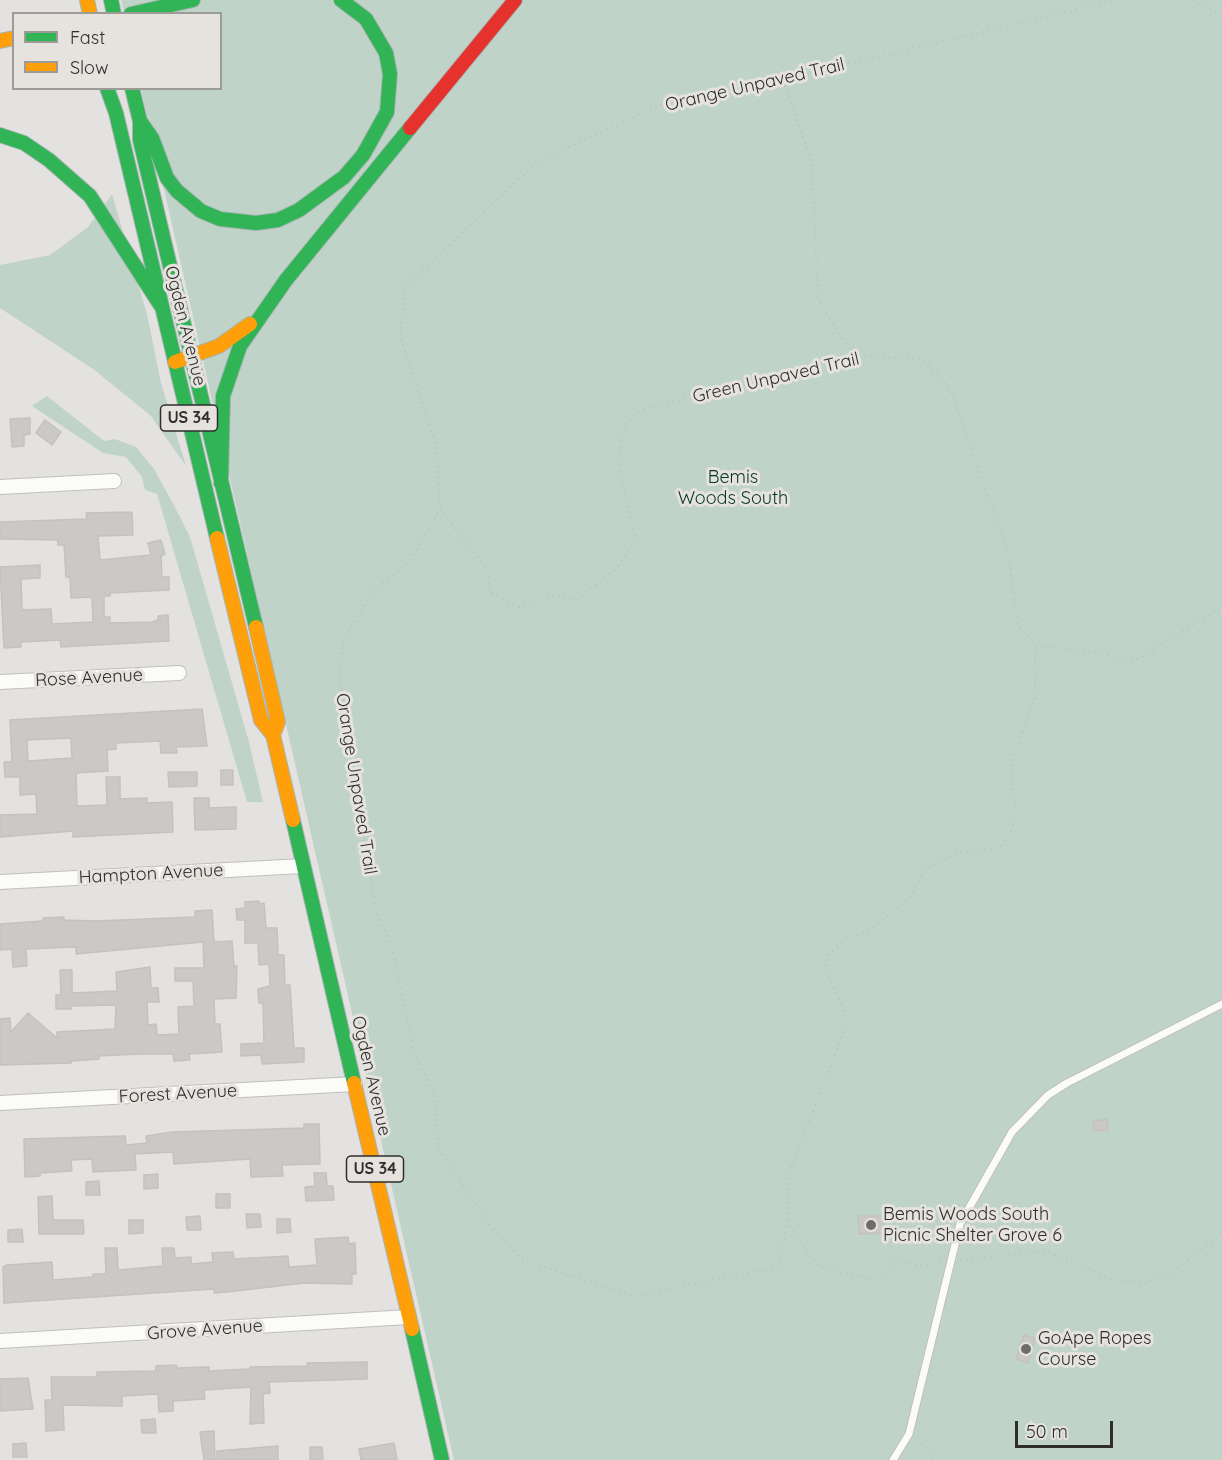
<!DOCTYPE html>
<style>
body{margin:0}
#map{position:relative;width:1222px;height:1460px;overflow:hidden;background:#e4e2e0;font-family:Quicksand,sans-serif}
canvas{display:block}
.legend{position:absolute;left:12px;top:12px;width:210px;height:78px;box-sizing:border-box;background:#e6e3de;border:2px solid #9d9b97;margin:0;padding:8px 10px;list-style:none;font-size:18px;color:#2f2e2c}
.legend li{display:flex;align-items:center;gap:12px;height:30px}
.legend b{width:30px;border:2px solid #9d9b97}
.scale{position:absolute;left:1015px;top:1421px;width:98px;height:27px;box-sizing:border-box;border:3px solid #2f2e2c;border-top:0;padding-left:8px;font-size:18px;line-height:21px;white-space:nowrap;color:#2f2e2c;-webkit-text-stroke:4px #e6e3de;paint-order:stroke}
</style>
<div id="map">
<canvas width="1222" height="1460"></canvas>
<ul class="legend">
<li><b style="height:8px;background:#30b455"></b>Fast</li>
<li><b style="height:8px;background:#ff9f0a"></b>Slow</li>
</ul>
<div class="scale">50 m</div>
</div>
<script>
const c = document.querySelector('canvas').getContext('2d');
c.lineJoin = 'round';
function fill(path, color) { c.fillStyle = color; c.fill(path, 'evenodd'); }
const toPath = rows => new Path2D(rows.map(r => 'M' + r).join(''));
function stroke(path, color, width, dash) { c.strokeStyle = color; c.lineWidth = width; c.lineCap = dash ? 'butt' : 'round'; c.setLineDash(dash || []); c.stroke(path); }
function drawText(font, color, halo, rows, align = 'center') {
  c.font = font + ' Quicksand,sans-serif'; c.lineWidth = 6; c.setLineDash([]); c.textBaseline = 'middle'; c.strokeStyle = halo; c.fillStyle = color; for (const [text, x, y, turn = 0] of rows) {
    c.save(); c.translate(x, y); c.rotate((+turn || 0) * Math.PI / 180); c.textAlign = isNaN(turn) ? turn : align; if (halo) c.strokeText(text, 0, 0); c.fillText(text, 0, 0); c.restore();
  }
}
fill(toPath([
 [121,0,1222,0,1222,1460,454,1460,141,89,220,88,220,14,124,13],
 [112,194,147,314,161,383,186,466,150,415,93,369,0,308,0,265,50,255,88,227],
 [47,396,104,441,115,439,136,447,154,469,177,511,190,537,249,742,263,802,247,802,157,494,145,490,142,477,126,457,103,453,32,406]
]), '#c0d3c9');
const building = toPath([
 [30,418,30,434,24,435,24,446,12,447,10,419,30,418],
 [45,420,61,432,52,445,36,433,45,420],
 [132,512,133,535,98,536,100,560,151,555,148,543,161,540,165,554,161,556,162,577,169,577,169,590,110,593,110,596,104,596,104,617,110,617,110,623,152,622,158,620,158,616,168,615,169,641,61,647,60,640,21,642,21,647,4,648,0,567,40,565,40,578,21,579,22,610,51,609,52,624,93,622,92,597,71,598,70,577,66,577,64,545,58,545,58,540,0,539,0,522,87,519,86,513,132,512],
 [202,709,207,746,176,747,177,753,161,753,160,741,116,743,116,749,107,750,108,771,76,773,77,806,107,805,106,777,120,777,120,799,147,798,147,803,172,802,173,832,73,837,73,831,0,837,0,815,37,814,36,794,20,795,20,777,5,777,4,762,12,762,10,720,202,709],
 [71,738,72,758,28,761,27,740,71,738],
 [221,770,233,770,233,785,221,785,221,770],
 [168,772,197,772,197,786,169,787,168,772],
 [194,798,209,798,209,808,236,807,236,829,195,830,194,798],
 [259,901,259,904,264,903,266,928,277,928,278,955,284,955,285,985,290,985,294,1048,304,1048,304,1062,262,1064,261,1055,241,1056,241,1044,264,1043,263,1003,259,1003,258,989,270,986,269,964,259,965,258,943,245,943,245,920,237,920,236,909,245,908,245,902,259,901],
 [212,910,214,942,232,941,234,966,237,966,236,998,214,999,215,1024,220,1024,222,1052,189,1054,190,1060,174,1061,173,1054,138,1054,99,1056,99,1059,71,1061,71,1063,0,1065,0,1019,10,1018,11,1032,28,1013,57,1038,57,1032,115,1029,116,1005,70,1006,71,1009,56,1009,56,995,61,995,60,970,72,970,72,993,117,991,116,972,150,967,151,988,158,988,159,1002,147,1002,148,1025,156,1024,157,1035,179,1034,178,1007,194,1006,193,981,175,981,175,968,204,968,203,942,76,954,76,947,26,949,27,966,13,967,12,949,0,950,0,924,43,921,43,918,64,917,64,920,96,921,195,917,195,911,212,910],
 [1107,1119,1108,1130,1094,1131,1093,1121,1107,1119],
 [304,1124,319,1124,320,1164,282,1165,283,1176,251,1177,250,1159,174,1164,173,1152,135,1154,136,1170,93,1172,92,1159,71,1160,72,1171,40,1173,40,1176,25,1177,24,1139,125,1136,126,1145,147,1143,146,1136,172,1132,304,1128,304,1124],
 [314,1173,326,1173,327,1186,333,1186,334,1200,306,1201,305,1187,315,1186,314,1173],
 [158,1174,158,1188,144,1189,144,1175,158,1174],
 [99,1181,100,1195,86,1195,86,1182,99,1181],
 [216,1194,230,1194,230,1208,216,1208,216,1194],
 [52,1196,53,1220,83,1220,84,1234,39,1234,38,1197,52,1196],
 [246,1214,260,1214,261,1227,247,1228,246,1214],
 [200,1216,201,1230,187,1230,186,1217,200,1216],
 [858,1216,883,1216,883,1233,859,1234,858,1216],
 [277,1219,290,1219,291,1232,277,1233,277,1219],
 [129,1220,143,1220,143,1233,129,1234,129,1220],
 [22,1229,23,1242,8,1242,8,1230,22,1229],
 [348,1237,349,1244,355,1243,356,1274,352,1274,352,1284,304,1283,227,1292,214,1293,214,1289,4,1303,3,1267,7,1265,52,1262,53,1280,93,1277,93,1274,106,1274,105,1248,117,1248,118,1270,163,1266,162,1248,174,1248,175,1258,191,1257,191,1264,213,1262,212,1253,233,1252,234,1259,288,1256,289,1267,317,1265,315,1239,348,1237],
 [1024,1335,1035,1339,1028,1363,1016,1359,1024,1335],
 [367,1362,367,1379,269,1382,270,1393,263,1394,264,1423,250,1424,251,1387,204,1390,205,1399,173,1401,173,1411,159,1412,158,1394,122,1396,122,1406,63,1405,64,1430,46,1431,45,1400,52,1400,51,1377,97,1377,97,1372,156,1371,156,1366,176,1365,177,1368,209,1367,209,1371,250,1369,250,1367,308,1366,307,1363,367,1362],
 [28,1378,33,1409,0,1411,0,1379,28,1378],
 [155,1419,156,1433,142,1433,141,1420,155,1419],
 [214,1431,215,1460,204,1460,200,1432,214,1431],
 [26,1443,27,1457,13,1457,13,1444,26,1443],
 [394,1443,397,1460,361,1460,359,1449,394,1443],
 [278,1446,278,1460,217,1460,217,1451,278,1446],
 [310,1447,322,1447,323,1459,310,1460,310,1447]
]);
fill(building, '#cbc9c8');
stroke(building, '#c3c2c0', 1.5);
const lane = toPath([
 [893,1460,909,1434,960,1224,1012,1132,1048,1095,1067,1083,1222,1004]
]);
const street = toPath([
 [0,487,114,481],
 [0,682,179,673],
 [0,882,303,866],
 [0,1103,355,1084],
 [0,1341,409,1317]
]);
const fast = toPath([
 [111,0,114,14],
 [131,14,193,0],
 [107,88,116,113,217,538],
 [132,88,140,121,140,140,256,627],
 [140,121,152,138,167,178,177,191,201,211,220,219,256,223,278,220,299,210,344,177,363,155,387,112,390,74,386,53,366,19,341,0],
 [0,135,24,143,49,160,90,196,161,306],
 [221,483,223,396,240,346,286,280,410,128],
 [293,820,354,1083],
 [412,1329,442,1460]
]);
const slow = toPath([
 [87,0,90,14],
 [0,41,14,38],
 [175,362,219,346,250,324],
 [217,538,261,720,273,735,293,820],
 [256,627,278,722,273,735],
 [354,1083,412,1329]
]);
const jam = toPath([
 [410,128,515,0]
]);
stroke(lane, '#c0bfbd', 9);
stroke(street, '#c0bfbd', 16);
stroke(fast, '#a7b4b2', 16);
stroke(slow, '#a7b4b2', 16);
stroke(jam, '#a7b4b2', 16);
stroke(toPath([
 [1194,0,1222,16],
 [783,80,812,163,818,299,854,356],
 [440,509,488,570,489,591,519,607,555,595,576,600,616,569,636,539,618,464,624,427,641,410,854,356,923,359,950,389,1008,552,1018,625,1035,645,1138,659,1222,607],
 [787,1221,790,1170,848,1021,825,967,827,956,848,937,869,931,911,897,924,869,960,852,1000,848,1011,832,1017,811,1011,775,1012,759,1035,698,1035,646],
 [960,1261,1046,1251,1114,1280,1146,1283,1172,1273,1222,1233],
 [940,1263,917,1266,895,1258,881,1281,836,1271,816,1264,787,1221,779,1267,636,1296,524,1261,490,1226,439,1148,434,1093,415,1056,391,943,376,912,339,673,344,639,374,590,410,562,440,509,437,449,400,337,405,287,538,161,663,104,782,80,1115,0],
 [917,1440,930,1450,933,1460]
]), '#c2c2c1', 2, [1.5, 4.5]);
stroke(lane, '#fbfbfa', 7);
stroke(street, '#fbfbfa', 14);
stroke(fast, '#30b455', 14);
stroke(slow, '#ff9f0a', 14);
stroke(jam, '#e5322d', 14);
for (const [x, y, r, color] of [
 [871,1225,6,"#6e6d6b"],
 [1026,1349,6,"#6e6d6b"]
]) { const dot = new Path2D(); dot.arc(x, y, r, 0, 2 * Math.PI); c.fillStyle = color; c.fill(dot); stroke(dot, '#e6e3de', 2); }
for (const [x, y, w] of [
 [189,418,57],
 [375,1169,57]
]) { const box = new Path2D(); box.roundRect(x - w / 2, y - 13, w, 26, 4.5); c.fillStyle = '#e6e3de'; c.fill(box); stroke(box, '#2f2e2c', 1.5); }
drawText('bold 16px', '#2f2e2c', null, [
 ["US 34",189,418],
 ["US 34",375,1169]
]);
drawText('18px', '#2f2e2c', '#e6e3de', [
 ["Orange Unpaved Trail",755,85,-13],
 ["Ogden Avenue",185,326,76],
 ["Green Unpaved Trail",776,378,-13],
 ["Rose Avenue",89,678,-3],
 ["Orange Unpaved Trail",356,784,81],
 ["Hampton Avenue",151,874,-3],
 ["Ogden Avenue",371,1076,77],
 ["Forest Avenue",178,1094,-3],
 ["Grove Avenue",205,1330,-4]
]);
drawText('18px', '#043726', '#e6e3de', [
 ["Bemis",733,478],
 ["Woods South",733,499]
]);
drawText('18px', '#2f2e2c', '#e6e3de', [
 ["Bemis Woods South",883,1215],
 ["Picnic Shelter Grove 6",883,1236],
 ["GoApe Ropes",1038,1339],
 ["Course",1038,1360]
], 'left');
</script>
